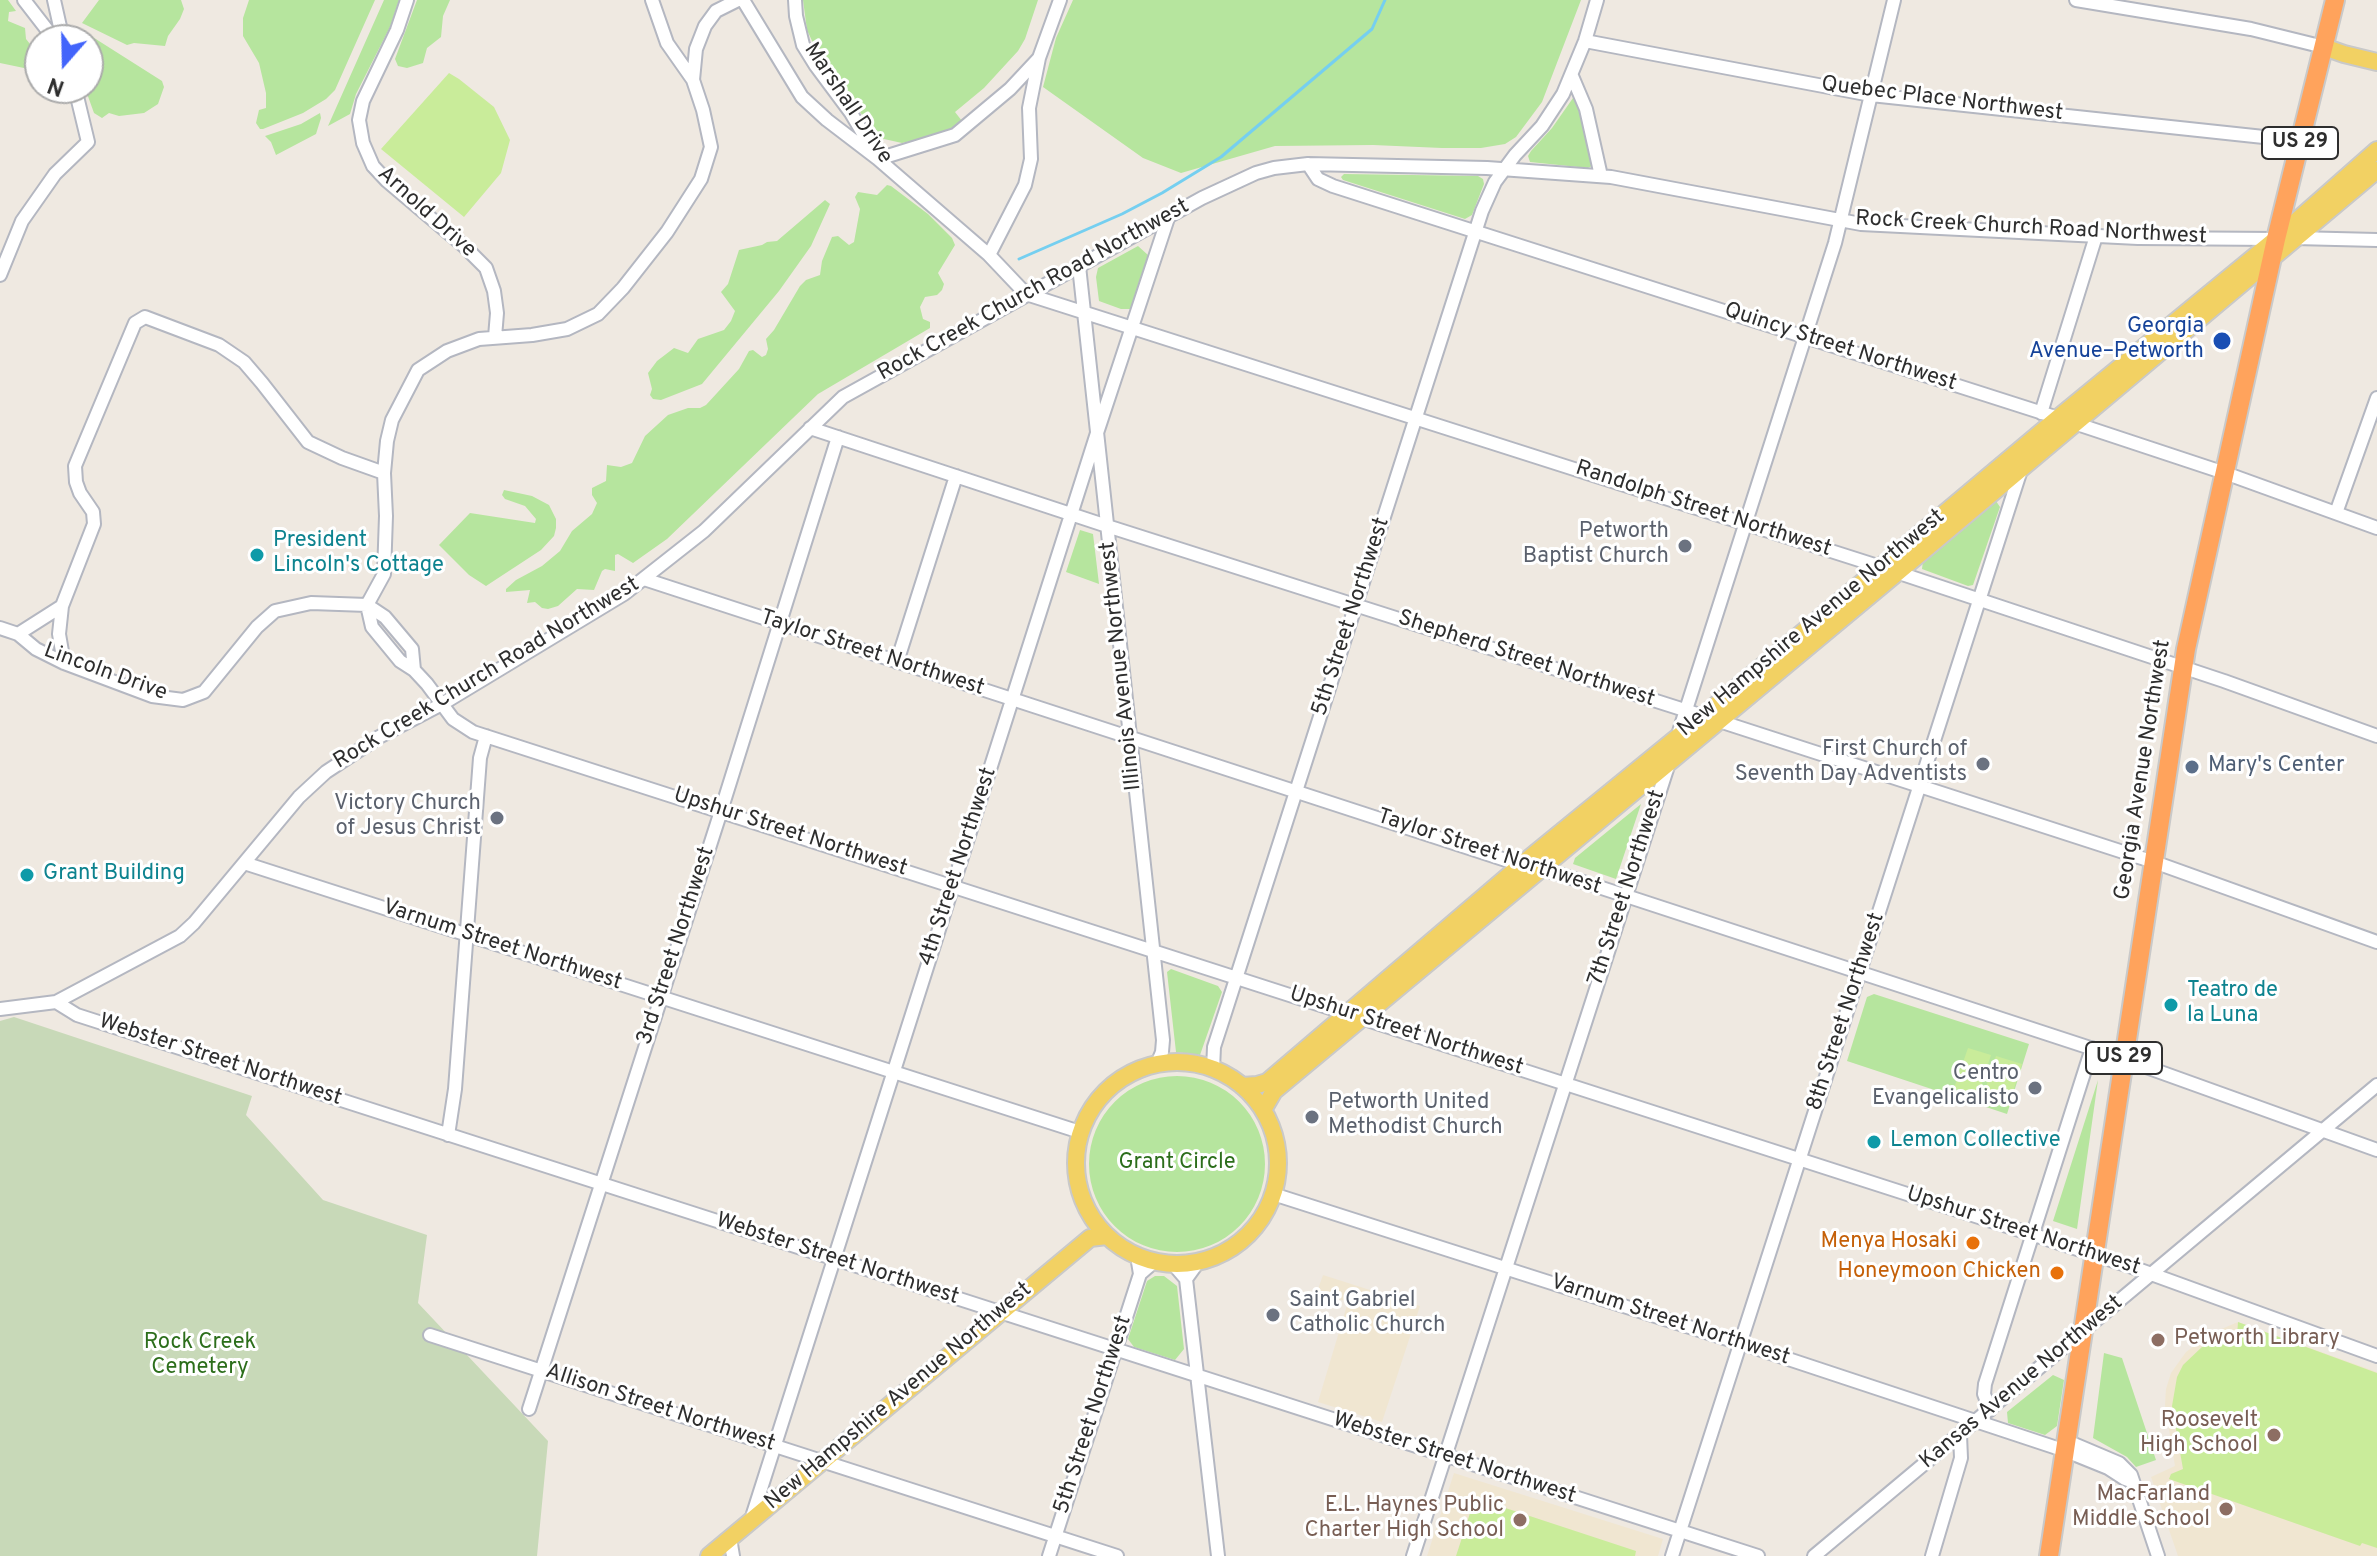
<!DOCTYPE html>
<meta charset="utf-8">
<style>
body{margin:0}
#map{position:relative;width:2377px;height:1556px;overflow:hidden;background:#efe9e1;font-family:Overpass,sans-serif}
canvas{display:block}
.north{position:absolute;left:24px;top:24px;width:80px;height:80px;box-sizing:border-box;background:#fff;border:2px solid #ababab;border-radius:50%;rotate:200deg;font-size:22px;font-weight:700;line-height:32px;text-align:center;color:#2e2e2e}
.north::after{content:'';display:block;margin:auto;width:28px;height:36px;background:#4264fb;clip-path:polygon(50% 0,100% 100%,50% 72%,0 100%)}
</style>
<div id="map">
<canvas width="2377" height="1556"></canvas>
<div class="north">N</div>
</div>
<script>
const c = document.querySelector('canvas').getContext('2d');
c.lineJoin = 'round';
function fill(path, color) { c.fillStyle = color; c.fill(path, 'evenodd'); }
const toPath = rows => new Path2D(rows.map(r => 'M' + r).join(''));
function stroke(path, color, width, dash) { c.strokeStyle = color; c.lineWidth = width; c.lineCap = dash ? 'butt' : 'round'; c.setLineDash(dash || []); c.stroke(path); }
function drawText(font, color, halo, rows, align = 'center') {
  c.font = font + ' Overpass,sans-serif'; c.lineWidth = 6; c.setLineDash([]); c.textBaseline = 'middle'; c.strokeStyle = halo; c.fillStyle = color; for (const [text, x, y, turn = 0] of rows) {
    c.save(); c.translate(x, y); c.rotate((+turn || 0) * Math.PI / 180); c.textAlign = isNaN(turn) ? turn : align; if (halo) c.strokeText(text, 0, 0); c.fillText(text, 0, 0); c.restore();
  }
}
fill(toPath([
 [1323,1275,1420,1306,1382,1422,1318,1402,1348,1302,1317,1292],
 [2238,1322,2377,1372,2377,1556,2178,1556,2151,1477,2175,1466,2165,1405,2166,1389,2171,1373,2186,1352,2212,1333],
 [1454,1473,1663,1539,1658,1556,1427,1556]
]), '#f0e6d1');
fill(toPath([
 [0,0,8,0,16,11,9,12,8,21,25,28,26,39,30,44,40,45,40,66,24,68,0,63],
 [99,0,181,0,184,9,180,19,168,36,165,46,134,43,127,45,82,23],
 [249,0,375,0,335,90,326,99,303,113,263,129,260,129,256,123,259,110,266,108,266,93,259,63,243,36,243,18],
 [384,0,399,0,390,27,356,94,350,114,328,126],
 [417,0,450,0,443,16,441,37,427,48,423,63,407,68,398,66,395,59],
 [803,0,1038,0,1025,39,1018,51,984,88,955,112,962,121,946,133,902,143,884,139,876,134,819,56,807,30],
 [1073,0,1581,0,1542,102,1516,137,1505,144,1481,148,1442,148,1373,145,1275,146,1181,173,1143,158,1043,87,1056,38],
 [71,26,80,29,162,81,164,87,158,104,144,113,119,116,109,113,102,118,94,113,85,88,88,88,88,40,73,40],
 [1573,98,1579,102,1592,166,1588,168,1530,162,1528,156,1531,151,1552,128],
 [320,113,321,118,316,134,276,155,271,142,265,136,301,124],
 [1344,174,1478,176,1483,179,1484,184,1472,215,1465,219,1343,180,1341,177],
 [887,185,891,186,928,214,952,238,955,245,938,273,944,284,942,290,937,295,925,297,920,307,923,319,930,322,930,328,818,394,667,539,633,563,618,554,615,555,615,571,605,569,602,571,594,590,577,589,558,606,548,609,542,608,535,602,527,603,530,590,506,592,506,589,516,580,542,566,560,551,572,531,592,514,597,503,592,495,592,488,606,481,607,465,621,467,632,463,645,436,668,415,688,408,700,408,706,405,739,369,749,351,753,350,762,357,766,355,768,349,766,339,774,330,800,286,806,280,820,275,822,261,832,237,838,236,849,245,854,242,860,209,855,197,858,192,877,195],
 [825,200,830,204,811,246,779,291,702,384,661,400,653,399,650,395,652,389,648,373,657,361,674,348,688,353,698,339,724,330,731,321,735,311,721,292,728,284,739,250,762,245,767,242,777,241],
 [1138,246,1148,255,1131,309,1121,309,1099,301,1096,277,1098,268],
 [504,490,532,496,549,505,556,519,556,528,554,536,541,550,486,586,469,575,439,545,470,513,535,523,536,519,525,506,505,499,502,495],
 [1996,501,2000,507,1973,585,1968,586,1922,569,1923,561,1993,502],
 [1080,530,1093,534,1099,584,1066,572],
 [1641,804,1616,879,1573,864,1575,858],
 [1171,969,1218,986,1222,992,1200,1055,1176,1052,1167,972],
 [1874,994,2029,1044,2007,1114,1847,1061,1867,997],
 '1089 1164a88 88 0 1 1 176 0a88 88 0 1 1-176 0Z',
 [2098,1080,2077,1229,2053,1221],
 [1155,1276,1164,1276,1177,1286,1184,1349,1175,1360,1134,1347,1128,1339,1147,1281],
 [2104,1353,2122,1358,2156,1460,2136,1467,2127,1457,2093,1438],
 [2053,1375,2064,1380,2057,1426,2045,1435,2008,1423,2007,1412]
]), '#b6e59e');
fill(toPath([
 [14,1017,252,1096,246,1115,323,1200,427,1235,418,1303,548,1441,537,1556,0,1556,0,1021]
]), '#c8d9b8');
fill(toPath([
 [449,73,459,79,494,107,510,140,501,173,464,217,381,149],
 [1968,1048,1991,1055,1978,1096,1954,1088],
 [1996,1056,2022,1064,2008,1107,1982,1099],
 [2238,1322,2377,1373,2377,1548,2362,1543,2360,1546,2169,1479,2171,1474,2183,1469,2172,1406,2177,1377,2183,1365,2202,1347,2225,1337,2237,1336],
 [1475,1498,1636,1551,1635,1556,1456,1556]
]), '#c9ec9a');
stroke(toPath([
 [1019,259,1122,214,1162,193,1221,157,1372,29,1385,0]
]), '#75cff0', 3);
const minor = toPath([
 [24,0,55,40],
 [54,0,63,40],
 [407,0,397,30,363,101,359,120,363,143,373,166,387,181,465,247,486,268,494,291,497,313,495,337],
 [652,0,667,43,693,80],
 [743,0,802,97,827,120,878,159,955,135,1010,89,1039,58],
 [795,0,796,16,803,45,816,66,851,113,878,159,989,255,1026,294,1881,567,2224,681,2377,736],
 [2076,0,2251,29,2324,47],
 [1585,41,1871,95,2301,141],
 [1572,76,1586,109,1601,176],
 [1308,164,1318,179,1333,186,2074,423,2225,473,2377,528],
 [2295,238,2377,240],
 [989,255,1025,185,1031,159,1029,108,1039,58,1060,0],
 [1079,266,1163,1040,1162,1052,1157,1064],
 [0,275,22,221,55,174,88,142,75,88],
 [2041,413,2096,236],
 [810,428,1107,526,1719,721,2154,862,2377,942],
 [2336,513,2377,398],
 [644,579,1521,865,1559,874,2124,1059,2377,1150],
 [367,605,372,627,400,661,414,670,427,684,453,719,473,732,2022,1231,2132,1267,2377,1356],
 [367,605,384,574,386,516,384,473,387,441,392,420,418,370,447,351,479,339,532,335,567,329,598,314,623,288,667,232,701,179,711,147,703,110,693,80,696,49,705,26,716,11,738,0],
 [367,605,385,617,412,649,414,670],
 [0,628,18,634,36,649,64,663,152,696,183,700,204,692,257,627,275,611,311,603,367,605],
 [18,634,62,606],
 [897,662,956,476],
 [64,663,59,634,62,606,94,524,93,512,80,493,76,482,75,466,135,323,145,317,219,345,244,362,262,383,308,442,342,458,384,473],
 [1677,738,1835,243,1894,0],
 [244,863,1080,1132],
 [56,1002,77,1015,1758,1556],
 [0,1009,56,1002,180,936,194,923,299,797,326,772,379,737,442,704,624,594,704,531,843,397,1202,198,1256,173,1274,168,1308,164,1487,168,1611,177,1861,224,2138,238,2276,239],
 [1213,1069,1214,1047,1225,1013,1482,211,1495,182,1515,155,1542,126,1563,94,1585,41,1597,0],
 [448,1135,455,1089,480,758,486,736],
 [1273,1194,1752,1347,2066,1451,2108,1468,2125,1479,2133,1482],
 [1173,1264,1186,1279,1218,1556],
 [1140,1274,1155,1261],
 [1186,1279,1199,1261],
 [430,1335,1117,1556],
 [529,1409,721,811,838,437],
 [1990,1410,1984,1394,1985,1384,2092,1048],
 [2067,1441,2119,1463,2131,1475,2158,1556],
 [751,1520,1097,433,1169,215],
 [730,1538,733,1556],
 [1049,1556,1140,1274,1137,1256],
 [1413,1556,1669,763],
 [1672,1556,2021,470],
 [1814,1556,2377,1085],
 [1932,1556,1961,1458,1960,1435]
]);
const major = toPath([
 [2324,47,2344,54,2377,62],
 '1076 1163a101 101 0 1 1 202 0a101 101 0 1 1-202 0Z',
 [1242,1086,1257,1085,1267,1082,1521,865,1690,727,2058,418,2276,239,2377,150],
 [1263,1110,1274,1091,1898,572,2377,170],
 [709,1556,1090,1238,1107,1236]
]);
const highway = toPath([
 [2049,1556,2186,649,2276,239,2335,0]
]);
stroke(minor, '#b4b7c1', 16);
stroke(major, '#c9c9c9', 20);
stroke(highway, '#c9c9c9', 22);
stroke(minor, '#fff', 12);
stroke(major, '#f2d163', 16);
stroke(highway, '#ffa35c', 18);
for (const [x, y, r, color] of [
 [2222,341,10,"#1a4fb4"],
 [1685,546,8,"#6b7280"],
 [257,555,8,"#0f9aa8"],
 [1983,764,8,"#6b7280"],
 [2192,767,8,"#5c6f8a"],
 [497,818,8,"#6b7280"],
 [27,875,8,"#0f9aa8"],
 [2171,1005,8,"#0f9aa8"],
 [2035,1088,8,"#6b7280"],
 [1312,1117,8,"#6b7280"],
 [1874,1142,8,"#0f9aa8"],
 [1973,1243,8,"#e8710a"],
 [2057,1273,8,"#e8710a"],
 [1273,1315,8,"#6b7280"],
 [2158,1340,8,"#8d6e63"],
 [2274,1435,8,"#8d6e63"],
 [2226,1509,8,"#8d6e63"],
 [1520,1520,8,"#8d6e63"]
]) { const dot = new Path2D(); dot.arc(x, y, r, 0, 2 * Math.PI); c.fillStyle = color; c.fill(dot); stroke(dot, '#fff', 3); }
for (const [x, y, w] of [
 [2300,143,76],
 [2124,1058,76]
]) { const box = new Path2D(); box.roundRect(x - w / 2, y - 16, w, 32, 6); c.fillStyle = '#fff'; c.fill(box); stroke(box, '#2e2e2e', 2); }
drawText('bold 20px', '#2e2e2e', null, [
 ["US 29",2300,143],
 ["US 29",2124,1058]
]);
drawText('22px', '#2e2e2e', '#fff', [
 ["Quebec Place Northwest",1942,100,7],
 ["Marshall Drive",847,104,56],
 ["Arnold Drive",426,213,42],
 ["Rock Creek Church Road Northwest",2031,229,3],
 ["Rock Creek Church Road Northwest",1034,291,-29],
 ["Quincy Street Northwest",1840,348,18],
 ["Randolph Street Northwest",1703,510,18],
 ["5th Street Northwest",1352,617,-72],
 ["New Hampshire Avenue Northwest",1812,624,-40],
 ["Taylor Street Northwest",872,654,18],
 ["Shepherd Street Northwest",1526,660,18],
 ["Illinois Avenue Northwest",1122,666,-96],
 ["Lincoln Drive",105,673,20],
 ["Rock Creek Church Road Northwest",487,674,-31],
 ["Georgia Avenue Northwest",2144,770,-81],
 ["Upshur Street Northwest",790,833,18],
 ["Taylor Street Northwest",1489,853,18],
 ["4th Street Northwest",959,867,-72],
 ["7th Street Northwest",1628,888,-72],
 ["Varnum Street Northwest",502,946,18],
 ["3rd Street Northwest",677,946,-72],
 ["8th Street Northwest",1847,1012,-72],
 ["Upshur Street Northwest",1406,1032,18],
 ["Webster Street Northwest",220,1061,18],
 ["Upshur Street Northwest",2023,1232,18],
 ["Webster Street Northwest",837,1260,18],
 ["Varnum Street Northwest",1670,1321,18],
 ["Kansas Avenue Northwest",2022,1383,-40],
 ["New Hampshire Avenue Northwest",899,1397,-40],
 ["Allison Street Northwest",660,1409,18],
 ["5th Street Northwest",1094,1415,-72],
 ["Webster Street Northwest",1454,1459,18]
]);
drawText('22px', '#164399', '#fff', [
 ["Georgia",2204,328],
 ["Avenue–Petworth",2204,353]
], 'right');
drawText('22px', '#5b616d', '#fff', [
 ["Petworth",1669,533],
 ["Baptist Church",1669,558],
 ["First Church of",1967,751],
 ["Seventh Day Adventists",1967,776],
 ["Victory Church",481,805],
 ["of Jesus Christ",481,830],
 ["Centro",2019,1075],
 ["Evangelicalisto",2019,1100],
 ["Petworth United",1328,1104,"left"],
 ["Methodist Church",1328,1129,"left"],
 ["Saint Gabriel",1289,1302,"left"],
 ["Catholic Church",1289,1327,"left"]
], 'right');
drawText('22px', '#0d838f', '#fff', [
 ["President",273,542],
 ["Lincoln's Cottage",273,567],
 ["Grant Building",43,875],
 ["Teatro de",2187,992],
 ["la Luna",2187,1017],
 ["Lemon Collective",1890,1142]
], 'left');
drawText('22px', '#4e5e75', '#fff', [
 ["Mary's Center",2208,767]
], 'left');
drawText('22px', '#2c6e1b', '#fff', [
 ["Grant Circle",1177,1164],
 ["Rock Creek",200,1344],
 ["Cemetery",200,1369]
]);
drawText('22px', '#c56008', '#fff', [
 ["Menya Hosaki",1957,1243],
 ["Honeymoon Chicken",2041,1273]
], 'right');
drawText('22px', '#785e54', '#fff', [
 ["Petworth Library",2174,1340,"left"],
 ["Roosevelt",2258,1422],
 ["High School",2258,1447],
 ["MacFarland",2210,1496],
 ["Middle School",2210,1521],
 ["E.L. Haynes Public",1504,1507],
 ["Charter High School",1504,1532]
], 'right');
</script>
